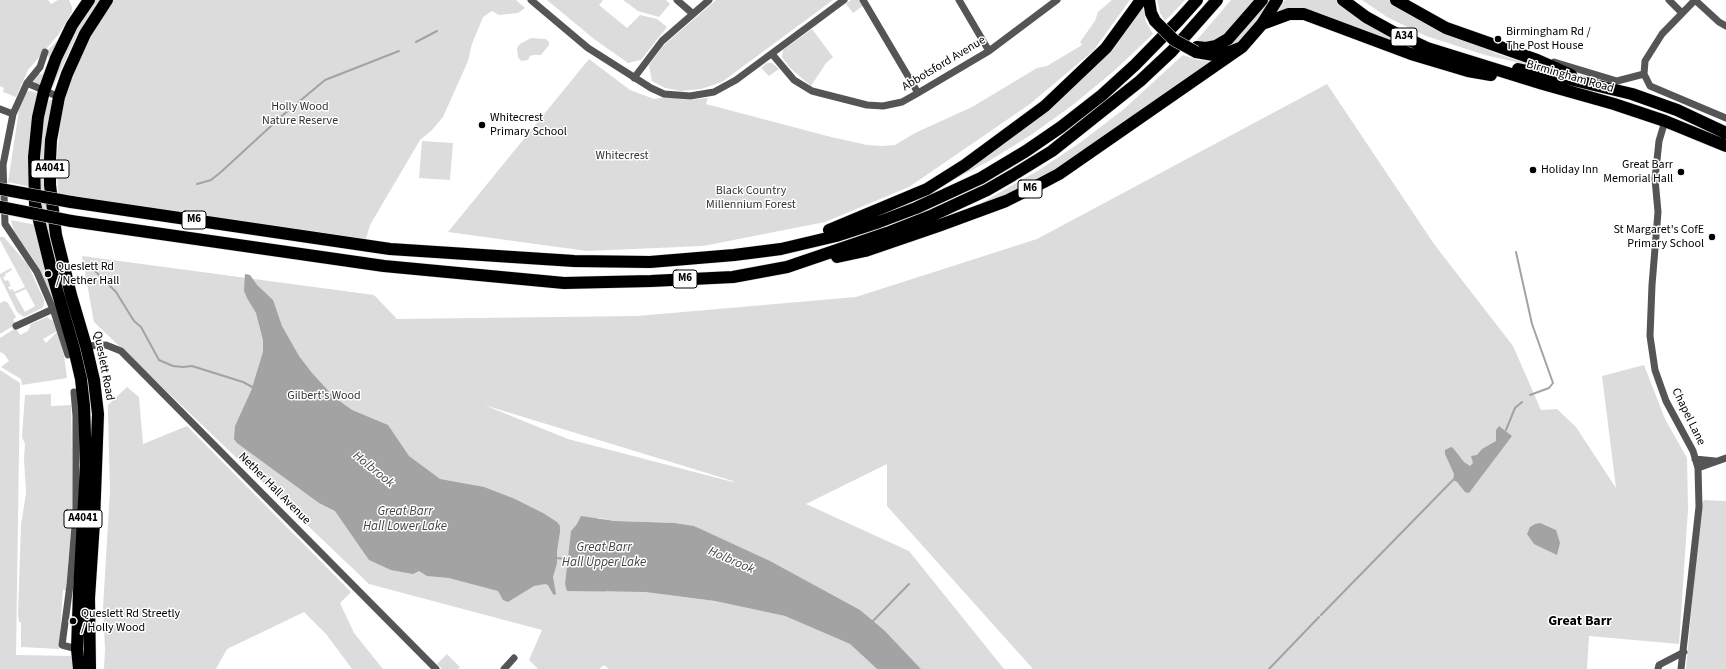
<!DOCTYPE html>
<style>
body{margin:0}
canvas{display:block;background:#fff}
</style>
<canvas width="1726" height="669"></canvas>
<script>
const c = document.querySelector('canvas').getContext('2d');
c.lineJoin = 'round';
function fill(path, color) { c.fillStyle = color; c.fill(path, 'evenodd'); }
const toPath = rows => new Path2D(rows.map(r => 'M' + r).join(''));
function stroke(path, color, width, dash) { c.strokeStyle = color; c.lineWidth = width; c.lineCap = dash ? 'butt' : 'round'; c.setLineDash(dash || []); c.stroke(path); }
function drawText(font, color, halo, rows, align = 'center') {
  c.font = font + ' "Source Sans 3",sans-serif'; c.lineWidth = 3; c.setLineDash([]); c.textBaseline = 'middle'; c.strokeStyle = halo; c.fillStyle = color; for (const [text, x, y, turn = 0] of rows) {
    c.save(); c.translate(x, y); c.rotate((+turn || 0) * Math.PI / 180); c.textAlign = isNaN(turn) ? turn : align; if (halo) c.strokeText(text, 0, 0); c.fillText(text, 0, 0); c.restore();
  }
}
fill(toPath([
 [0,0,48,0,51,4,58,0,69,0,72,7,72,12,59,34,28,70,16,97,3,92,4,88,0,86],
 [94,0,102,0,77,35,53,87,50,86,71,35],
 [113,0,516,0,525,8,518,13,499,15,492,11,483,17,472,44,468,61,443,117,432,130,420,140,370,225,366,239,58,194,57,165,56,165,63,97,88,41],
 [547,0,603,0,599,5,627,28,640,15,657,19,667,27,641,60,628,63,594,39],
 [623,0,666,0,670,4,659,17,638,11],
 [716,0,833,0,722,82,701,89,681,91,665,88,652,81,649,65,663,46],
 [851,0,859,0,864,5,853,13,846,4],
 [1112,0,1130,0,1093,51,1030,104,909,187,825,222,703,246,587,251,448,232,589,59,630,90,654,99,666,97,688,100,708,98,706,104,831,137,867,145,882,146,895,145,915,133,972,107,1037,68,1047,66,1082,45,1080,42,1095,21,1098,12],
 [1157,0,1185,0,1165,21,1160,13],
 [1231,0,1257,0,1218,42,1202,42,1196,41],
 [1268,0,1274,0,1242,40,1228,48,1224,45],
 [1285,0,1336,0,1355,13,1461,66,1329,19,1275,15],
 [1362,0,1390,0,1454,35,1495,53,1537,67,1485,55,1426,36,1387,17],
 [1143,7,1146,22,1153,34,1115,70,1074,104,1031,135,989,161,946,184,992,149],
 [812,29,833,57,826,63,811,86,790,68,782,57,783,50],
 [63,35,41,84,36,84,33,80,37,74,43,74,49,59,47,51],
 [531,38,546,39,549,42,549,45,541,55,533,55,530,56,528,60,521,61,518,57,517,48,520,44],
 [1183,55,1198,60,1216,61,1063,165,1019,189,976,206,1039,170,1081,142,1124,109],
 [767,63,772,63,779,69,769,76,761,68],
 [1327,84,1434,244,1513,346,1541,410,1557,409,1576,427,1616,488,1602,376,1644,365,1665,419,1687,458,1688,510,1679,644,1589,636,1587,669,1033,669,887,506,887,464,806,504,909,551,1004,669,921,669,885,631,694,526,675,523,615,521,599,518,577,524,571,532,606,592,645,592,715,601,785,616,850,644,877,669,609,669,604,665,599,669,538,669,529,660,542,630,369,584,94,322,82,256,374,295,397,319,637,316,856,297,1037,239],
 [484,405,733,481,733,482,568,439],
 [29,91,35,92,38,94,31,187,8,182,19,110,26,92],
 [49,100,52,100,47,162,81,342,76,343,46,238,38,183,40,130,46,104],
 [422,141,453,143,450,180,419,178],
 [11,220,36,225,57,308,35,262,14,231],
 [0,237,4,237,28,265,44,300,44,305,42,308,24,317,17,312,0,277,0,274,11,268,12,270,5,274,6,276,3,277,5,281,8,280,11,286,8,287,10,290,13,289,14,292,25,287,0,240],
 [26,289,35,306,25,312,15,294],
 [5,301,8,303,16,317,13,320,16,324,0,334,0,303],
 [47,317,53,321,57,331,43,339,46,343,57,332,64,355,67,378,22,385,21,379,1,367,9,361,4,354,0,352,0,338,16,328,20,335,28,331,31,324],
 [0,370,20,383,16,655,73,656,75,669,0,669],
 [127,387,139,397,143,444,187,426,351,592,340,603,354,633,383,669,352,669,326,634,304,612,227,649,216,669,104,669,105,649,103,608,110,490,108,413,108,405],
 [51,394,51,406,71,405,73,508,66,590,63,590,59,649,21,647,21,622,19,622,18,614,21,525,26,493,24,459,25,444,22,437,25,395],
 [1704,500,1726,501,1726,669,1686,669,1701,505],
 [447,654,460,667,458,669,442,669,437,664]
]), '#dcdcdc');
fill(toPath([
 [245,274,250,275,257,285,273,300,282,326,299,356,312,373,334,397,352,410,388,425,409,456,440,479,484,487,515,499,543,513,557,522,560,526,560,532,557,551,557,563,553,577,556,594,554,595,553,594,548,585,545,584,534,586,508,602,503,600,498,591,449,578,427,576,419,571,413,574,391,570,369,560,335,511,319,503,237,443,234,439,235,426,251,391,263,352,263,340,256,313,247,298,244,291],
 [1499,426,1512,436,1469,493,1465,492,1457,482,1453,480,1454,474,1445,454,1445,450,1451,447,1453,448,1464,462,1470,466,1473,463,1471,456,1477,455,1482,449,1496,441,1496,430],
 [581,516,615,521,675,523,694,526,770,561,860,610,885,631,921,669,877,669,850,644,785,616,715,601,645,592,567,591,565,584,571,531,577,524],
 [1540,523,1556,530,1560,543,1557,555,1534,544,1527,534,1530,527,1535,524]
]), '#a3a3a3');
stroke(toPath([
 [416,42,437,31],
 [197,184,211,180,221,172,283,115,325,80,399,51],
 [1516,252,1532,324,1553,383,1549,388,1530,395],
 [85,264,92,268,116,292,134,321,141,327,159,360,173,366,183,367,192,366,243,382,254,388],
 [1506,430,1515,408,1522,402],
 [555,558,569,559],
 [1321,615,1453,480],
 [873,621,909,584],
 [1269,669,1319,617]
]), '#a3a3a3', 2);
const highway = toPath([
 [1149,0,1151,13,1155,21],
 [1343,0,1366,17,1395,33,1427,48,1543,84,1614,104,1665,121,1726,146],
 [1396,0,1446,28,1537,60,1571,75],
 [1262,24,1289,14,1304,14,1411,54,1468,71,1491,75],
 [1197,47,1206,48,1216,46,1228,39,1262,0],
 [1196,52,1214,55,1222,55,1242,47,1262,24,1277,0],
 [1518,69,1550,76,1561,77,1632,94,1677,110,1726,133],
 [71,202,390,249,574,261,650,262,734,255,781,249,836,236,879,222,916,208,981,178,1026,151,1061,127,1102,95,1135,65,1179,20,1197,0],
 [71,221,384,266,564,283,651,281,733,277,787,267,887,233,933,215,987,190,1013,175,1052,151,1140,81,1172,51,1217,0],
 [829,230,927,189,965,165,1045,106,1106,48,1141,0],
 [837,257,865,251,938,226,1006,201,1042,183,1059,174,1242,47],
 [79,669,77,649,79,592,86,465,84,406,81,379,74,349,52,273,35,204,34,157,38,117,44,91,56,58,72,25,89,0],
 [90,669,89,598,94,522,98,414,94,380,86,346,71,295,56,235,50,185,50,159,51,140,59,97,67,74,85,34,107,0]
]);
stroke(highway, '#dbdbdb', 13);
stroke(toPath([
 [531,0,588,48,651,88,664,94,690,96,714,92,736,80,844,0],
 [677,0,692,13],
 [863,0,918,93],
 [959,0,989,51],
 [1669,0,1682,13],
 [1726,26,1719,22,1695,0,1662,34,1645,61,1644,74,1650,86,1726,118],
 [45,52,40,67,27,83,13,114,3,165,5,224,37,272,53,309,68,355],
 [772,54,794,80,812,91,867,105,883,106,902,102,918,93,989,51,1057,0],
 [1554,62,1617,81,1644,74],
 [634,78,662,41,709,0],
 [27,83,59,97],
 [0,109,13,114],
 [1665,121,1659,141,1655,179,1658,212,1652,285,1650,336,1655,370,1666,401,1693,451,1698,468,1699,507,1681,669],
 [16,326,53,309],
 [86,346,106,345,121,351,436,669],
 [74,392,76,416,76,514,70,585,62,645,77,649],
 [1695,459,1715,461],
 [1698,468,1726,458],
 [504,669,514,658],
 [1658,669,1659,665,1684,652]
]), '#555', 7);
stroke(highway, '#000', 12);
const highwayBridge = toPath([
 [1155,21,1174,40,1196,52],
 [0,189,71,202],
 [0,207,71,221]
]);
stroke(highwayBridge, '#dbdbdb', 13, []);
stroke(highwayBridge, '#000', 12);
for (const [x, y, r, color] of [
 [1498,39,4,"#000"],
 [482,125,4,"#000"],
 [1533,170,4,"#000"],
 [1681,172,4,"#000"],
 [1712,237,4,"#000"],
 [48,274,4,"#000"],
 [73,621,4,"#000"]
]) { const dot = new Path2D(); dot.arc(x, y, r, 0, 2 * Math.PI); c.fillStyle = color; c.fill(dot); stroke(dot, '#fff', 1.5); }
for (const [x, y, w] of [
 [1404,37,26],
 [50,169,38],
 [1030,189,24],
 [194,220,24],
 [685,279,24],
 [83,519,38]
]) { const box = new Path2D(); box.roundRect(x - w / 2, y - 9, w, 18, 3); c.fillStyle = '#fff'; c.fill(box); stroke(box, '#000', 1); }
drawText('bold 11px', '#000', null, [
 ["A34",1404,37],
 ["A4041",50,169],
 ["M6",1030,189],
 ["M6",194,220],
 ["M6",685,279],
 ["A4041",83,519]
]);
drawText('12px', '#000', '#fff', [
 ["Birmingham Rd /",1506,32],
 ["The Post House",1506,46],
 ["Whitecrest",490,118],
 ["Primary School",490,132],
 ["Great Barr",1673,165,"right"],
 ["Memorial Hall",1673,179,"right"],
 ["Holiday Inn",1541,170],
 ["St Margaret's CofE",1704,230,"right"],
 ["Primary School",1704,244,"right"],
 ["Queslett Rd",56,267],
 ["/ Nether Hall",56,281],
 ["Queslett Rd Streetly",81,614],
 ["/ Holly Wood",81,628]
], 'left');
drawText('12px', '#000', '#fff', [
 ["Abbotsford Avenue",944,64,-31],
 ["Birmingham Road",1570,77,16],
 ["Queslett Road",103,366,79],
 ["Chapel Lane",1688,417,64],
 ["Nether Hall Avenue",274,489,45]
]);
drawText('12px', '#333', '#fff', [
 ["Holly Wood",300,107],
 ["Nature Reserve",300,121],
 ["Whitecrest",622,156],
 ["Black Country",751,191],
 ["Millennium Forest",751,205],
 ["Gilbert's Wood",324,396]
]);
drawText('italic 13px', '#444', '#fff', [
 ["Holbrook",373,470,39],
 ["Great Barr",405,512],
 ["Hall Lower Lake",405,527],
 ["Great Barr",604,548],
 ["Hall Upper Lake",604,563],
 ["Holbrook",731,561,24]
]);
drawText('bold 14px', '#000', '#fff', [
 ["Great Barr",1580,622]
]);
</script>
